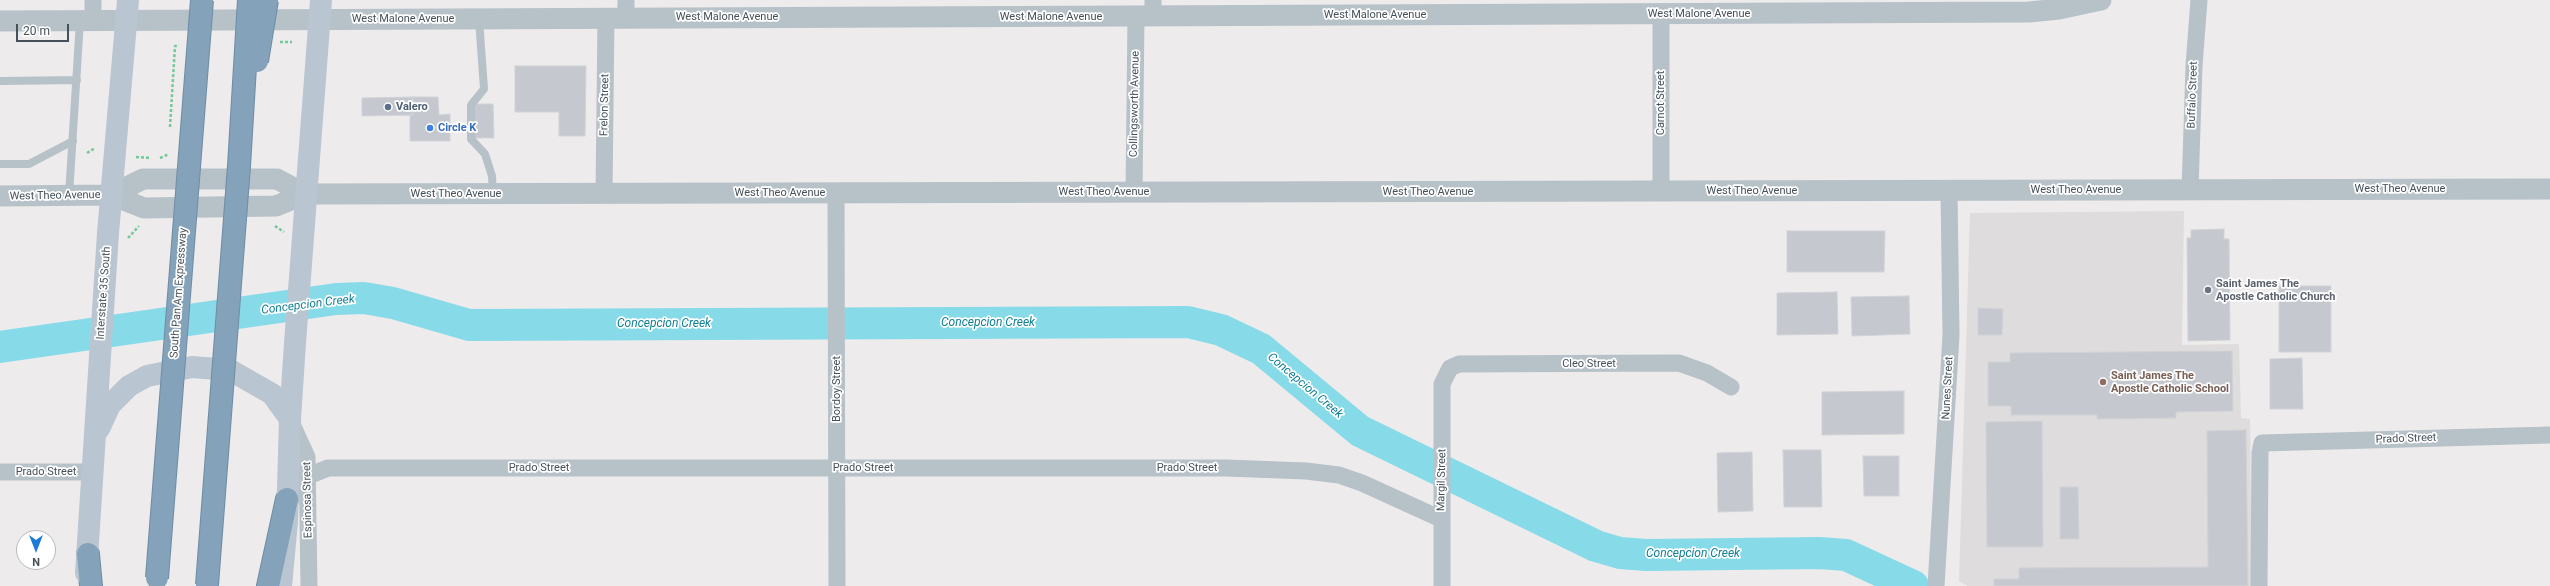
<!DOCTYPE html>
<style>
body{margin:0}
#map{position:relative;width:2550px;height:586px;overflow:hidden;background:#eeebec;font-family:Roboto,sans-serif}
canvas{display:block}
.north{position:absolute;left:16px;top:530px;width:40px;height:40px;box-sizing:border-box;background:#fff;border:1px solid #b5b9bc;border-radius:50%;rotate:180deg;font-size:11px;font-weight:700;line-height:16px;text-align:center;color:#455058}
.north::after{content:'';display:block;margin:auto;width:14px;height:18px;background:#1d7ad7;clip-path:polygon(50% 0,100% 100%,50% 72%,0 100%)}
.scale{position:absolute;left:16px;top:24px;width:53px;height:18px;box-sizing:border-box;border:2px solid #455058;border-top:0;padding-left:5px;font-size:12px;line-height:14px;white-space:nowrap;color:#455058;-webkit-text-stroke:3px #fff;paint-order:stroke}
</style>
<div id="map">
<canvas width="2550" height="586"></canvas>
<div class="north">N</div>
<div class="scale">20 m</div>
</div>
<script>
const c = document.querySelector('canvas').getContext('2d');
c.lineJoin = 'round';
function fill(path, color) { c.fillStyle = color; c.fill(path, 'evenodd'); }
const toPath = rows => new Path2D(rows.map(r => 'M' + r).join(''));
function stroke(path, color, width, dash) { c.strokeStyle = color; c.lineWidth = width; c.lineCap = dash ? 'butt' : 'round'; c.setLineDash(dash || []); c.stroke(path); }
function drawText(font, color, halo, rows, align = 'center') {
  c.font = font + ' Roboto,sans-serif'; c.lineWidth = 3.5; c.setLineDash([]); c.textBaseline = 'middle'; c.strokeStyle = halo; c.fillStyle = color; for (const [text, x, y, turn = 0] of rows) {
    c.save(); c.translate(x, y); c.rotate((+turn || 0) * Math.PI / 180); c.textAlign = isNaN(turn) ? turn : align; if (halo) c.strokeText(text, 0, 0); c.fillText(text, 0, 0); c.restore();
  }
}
fill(toPath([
 [2184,211,2182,345,2239,344,2241,418,2250,419,2252,586,1968,586,1959,581,1970,213]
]), '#dfdcdd');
stroke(toPath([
 [0,347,336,299,364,298,393,303,469,325,1188,322,1221,330,1261,349,1360,431,1596,546,1620,553,1646,555,1819,553,1846,555,1913,586]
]), '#87dbe9', 32);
const building = toPath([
 [515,66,586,66,585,136,559,136,559,112,515,112,515,66],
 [413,97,438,97,439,115,450,114,450,141,410,141,410,115,413,115,413,97],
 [413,97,413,115,362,116,362,98,413,97],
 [474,104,493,104,494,138,474,138,474,104],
 [2224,229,2224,239,2229,239,2230,340,2188,341,2187,238,2191,238,2191,230,2224,229],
 [1787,231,1885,231,1884,272,1787,272,1787,231],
 [2279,286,2331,286,2331,352,2279,352,2279,286],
 [1837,292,1838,334,1777,335,1777,293,1837,292],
 [1909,296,1910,334,1852,336,1851,297,1909,296],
 [1978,308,2003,309,2002,335,1978,335,1978,308],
 [2232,351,2233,411,2176,412,2176,418,2097,419,2097,415,2011,415,2011,406,1988,406,1988,362,2010,362,2010,353,2232,351],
 [2302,358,2303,409,2270,409,2270,359,2302,358],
 [1904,391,1904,434,1822,435,1822,392,1904,391],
 [2042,421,2043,547,1987,547,1986,422,2042,421],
 [2246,430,2248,586,1994,586,1994,579,2019,579,2019,568,2208,567,2207,431,2246,430],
 [1783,450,1821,450,1822,507,1784,507,1783,450],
 [1752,452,1753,511,1718,512,1717,453,1752,452],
 [1863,456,1899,456,1899,496,1864,496,1863,456],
 [2060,487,2078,487,2079,539,2060,539,2060,487]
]);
fill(building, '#c5c9cf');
stroke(building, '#d0d2d7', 1);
const motorway = toPath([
 [88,554,91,586],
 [268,586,287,499]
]);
stroke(motorway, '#6f8da6', 24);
stroke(toPath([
 [280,42,292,42],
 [170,127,175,46,179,46],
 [87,153,95,148],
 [136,157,151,158],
 [160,158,169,154],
 [275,226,284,232],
 [128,238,139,226]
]), '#73c999', 2.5, [3, 2]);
stroke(toPath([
 [479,19,484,89,471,105,471,139,485,154,492,176,493,194],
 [0,81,77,80],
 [0,164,29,164,73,141],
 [69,195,80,21]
]), '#b7c1c8', 8);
stroke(toPath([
 [1153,0,1153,16],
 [1661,14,1661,191],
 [626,18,626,0],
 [93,20,93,0],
 [2190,190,2194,66,2199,0],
 [1134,192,1136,16],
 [836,193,837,586],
 [604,194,606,17],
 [291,422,307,457,309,586],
 [0,472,92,472],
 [287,499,308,476,328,468,1226,468,1306,471,1339,475,1362,483,1441,519],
 [1442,586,1442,384,1450,368,1459,364,1679,363,1707,373,1731,387],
 [1936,586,1951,335,1949,190],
 [2259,586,2260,453,2262,443,2550,435]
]), '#b7c1c8', 17);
stroke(toPath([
 [0,21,2029,12,2059,9,2101,0],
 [111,195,143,179,277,179,305,194],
 [0,196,111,195,144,208,276,206,305,194,2550,189]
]), '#b7c1c8', 21);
stroke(toPath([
 [99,429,110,405,129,386,147,376,192,367,230,370,272,394,290,419],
 [86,573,108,233,128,0],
 [281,586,287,522,290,419,295,343,321,0]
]), '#b9c5d0', 22);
stroke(motorway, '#84a2ba', 22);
const motorwayBridge = toPath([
 [257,61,267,0],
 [157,578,202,0],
 [207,585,239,166,249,0]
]);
stroke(motorwayBridge, '#6f8da6', 24, []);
stroke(motorwayBridge, '#84a2ba', 22);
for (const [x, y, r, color] of [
 [388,107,4,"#5c6f8a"],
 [430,128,4,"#3f7fe0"],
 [2208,290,4,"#6b7280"],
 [2103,382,4,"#8d6e63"]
]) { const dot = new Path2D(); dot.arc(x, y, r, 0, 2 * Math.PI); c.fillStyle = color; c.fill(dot); stroke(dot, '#fff', 1.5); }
drawText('11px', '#455058', '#fff', [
 ["West Malone Avenue",1699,14],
 ["West Malone Avenue",1375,15],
 ["West Malone Avenue",727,17],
 ["West Malone Avenue",1051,17],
 ["West Malone Avenue",403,19],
 ["Buffalo Street",2193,95,-88],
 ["Carnot Street",1661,103,-90],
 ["Collingsworth Avenue",1135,104,-89],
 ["Frelon Street",605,105,-89],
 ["West Theo Avenue",2400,189],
 ["West Theo Avenue",2076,190],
 ["West Theo Avenue",1752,191],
 ["West Theo Avenue",1104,192],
 ["West Theo Avenue",1428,192],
 ["West Theo Avenue",780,193],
 ["West Theo Avenue",456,194],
 ["West Theo Avenue",55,196,-1],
 ["Interstate 35 South",104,293,-86],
 ["South Pan Am Expressway",179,293,-86],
 ["Cleo Street",1589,364],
 ["Nunes Street",1948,388,-87],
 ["Bordoy Street",837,389,-90],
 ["Prado Street",2406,439,-2],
 ["Prado Street",539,468],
 ["Prado Street",863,468],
 ["Prado Street",1187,468],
 ["Prado Street",46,472],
 ["Margil Street",1442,480,-89],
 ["Espinosa Street",308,500,-91]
]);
drawText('bold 11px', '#4e5e75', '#fff', [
 ["Valero",396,107]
], 'left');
drawText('bold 11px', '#366cbe', '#fff', [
 ["Circle K",438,128]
], 'left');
drawText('bold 11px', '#5b616d', '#fff', [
 ["Saint James The",2216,284],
 ["Apostle Catholic Church",2216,297]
], 'left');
drawText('bold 11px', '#785e54', '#fff', [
 ["Saint James The",2111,376],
 ["Apostle Catholic School",2111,389]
], 'left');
drawText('italic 12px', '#0f7f93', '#fff', [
 ["Concepcion Creek",308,305,-7],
 ["Concepcion Creek",988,323],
 ["Concepcion Creek",664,324],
 ["Concepcion Creek",1305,386,40],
 ["Concepcion Creek",1693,554]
]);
</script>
